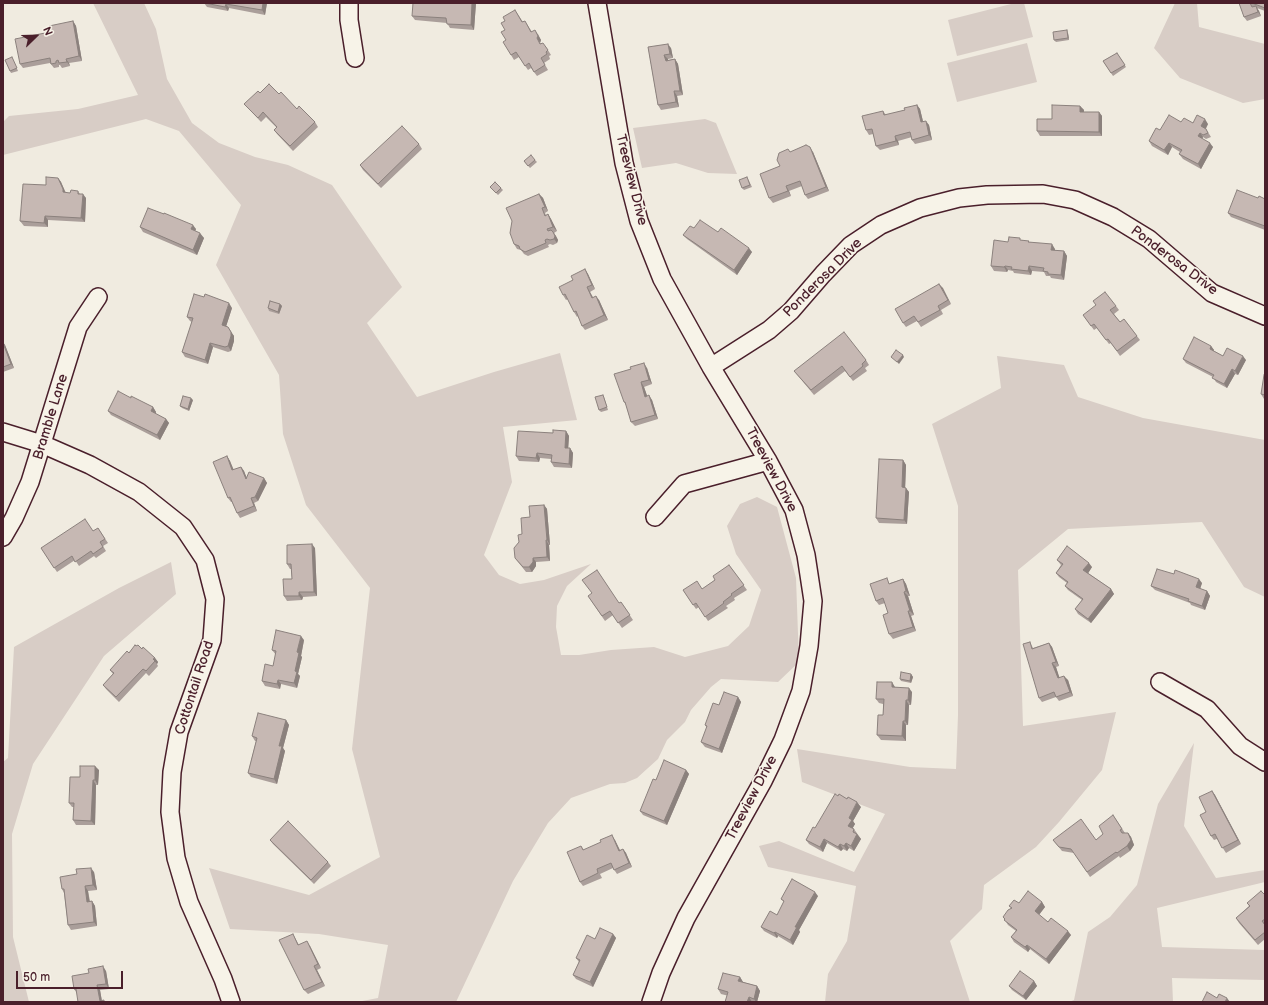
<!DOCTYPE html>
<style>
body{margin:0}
#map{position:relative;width:1268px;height:1005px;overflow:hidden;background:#f0ebe0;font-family:"Balsamiq Sans",sans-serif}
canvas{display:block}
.frame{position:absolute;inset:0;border:4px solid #4a1f2b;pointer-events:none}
.north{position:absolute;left:16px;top:16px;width:40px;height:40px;-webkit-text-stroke:3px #f7f3e8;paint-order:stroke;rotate:67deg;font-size:11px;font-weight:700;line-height:16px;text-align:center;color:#4a1f2b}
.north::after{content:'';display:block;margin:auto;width:14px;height:18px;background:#4a1f2b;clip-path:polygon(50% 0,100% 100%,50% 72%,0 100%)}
.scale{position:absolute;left:16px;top:971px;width:107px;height:18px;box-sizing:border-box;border:2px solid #4a1f2b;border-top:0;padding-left:5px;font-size:12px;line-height:14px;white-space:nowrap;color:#4a1f2b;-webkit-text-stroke:3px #f7f3e8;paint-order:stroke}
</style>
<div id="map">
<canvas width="1268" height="1005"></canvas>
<div class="frame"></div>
<div class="north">N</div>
<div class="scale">50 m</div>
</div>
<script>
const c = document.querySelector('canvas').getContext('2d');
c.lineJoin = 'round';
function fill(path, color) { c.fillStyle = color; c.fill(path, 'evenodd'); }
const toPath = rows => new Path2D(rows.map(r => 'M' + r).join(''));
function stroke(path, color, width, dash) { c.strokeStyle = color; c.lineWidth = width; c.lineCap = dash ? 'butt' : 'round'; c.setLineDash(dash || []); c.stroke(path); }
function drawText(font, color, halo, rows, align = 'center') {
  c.font = font + ' "Balsamiq Sans",sans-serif'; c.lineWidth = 3.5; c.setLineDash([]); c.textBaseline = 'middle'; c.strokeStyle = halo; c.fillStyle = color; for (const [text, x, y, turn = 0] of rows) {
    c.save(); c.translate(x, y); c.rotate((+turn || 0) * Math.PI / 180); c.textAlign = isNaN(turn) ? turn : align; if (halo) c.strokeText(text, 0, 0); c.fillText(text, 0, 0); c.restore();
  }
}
fill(toPath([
 [93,3,144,3,156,29,167,79,192,123,219,143,255,157,288,165,332,185,402,287,367,323,417,397,494,372,560,353,577,420,503,427,512,482,484,555,499,575,520,584,544,580,591,564,567,586,557,606,556,627,561,655,579,655,611,650,654,647,685,657,728,646,749,626,761,590,736,554,727,526,740,504,757,497,777,507,796,578,799,662,778,682,721,679,711,687,691,710,685,722,667,740,658,759,637,778,625,783,610,784,571,798,548,823,513,881,456,1002,357,1002,378,998,388,945,319,934,230,929,209,868,309,895,380,857,352,749,370,588,306,505,283,434,279,375,216,265,241,205,179,131,146,119,3,155,3,122,9,116,78,109,138,95],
 [1015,3,1024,3,1033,37,957,56,948,20],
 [1175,3,1197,3,1199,27,1265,44,1265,99,1243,103,1180,78,1154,48],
 [1027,43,1037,82,957,102,947,63],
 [705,119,716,123,737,174,708,173,676,163,642,168,633,128],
 [997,356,1064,365,1078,397,1143,418,1265,440,1265,597,1244,587,1202,522,1068,529,1018,570,1023,726,1116,712,1102,770,1059,822,1036,847,984,885,982,909,950,941,970,1002,825,1002,828,974,847,941,856,886,768,867,759,846,779,841,854,872,885,814,802,782,797,749,910,767,956,769,958,715,958,506,932,424,1001,388],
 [171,562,176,594,104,656,33,764,12,834,13,937,29,1002,3,1002,3,762,8,758,14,647,119,588],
 [1194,743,1184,826,1216,878,1265,870,1265,882,1157,908,1162,947,1265,950,1265,980,1172,978,1173,1002,1069,1002,1074,1000,1088,932,1110,917,1137,885,1158,804]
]), '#d8cdc6');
const minor = toPath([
 [349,3,349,20,355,58],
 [597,3,624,163,639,221,662,279,711,367,768,461,794,510,806,555,813,601,809,646,801,691,783,740,763,781,686,918,661,973,651,1002],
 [711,367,769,330,791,311,823,274,851,245,881,225,920,208,959,198,987,195,1043,194,1075,200,1113,217,1149,239,1212,293,1265,316],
 [3,432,42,444,90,465,139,492,183,527,205,560,215,599,212,640,179,732,172,772,170,812,176,858,189,902,223,979,231,1002],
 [655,517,684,484,768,461],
 [3,537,14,518,30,482,78,327,98,297],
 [1160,682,1207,709,1240,746,1265,762]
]);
stroke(minor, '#4a1f2b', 20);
stroke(minor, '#f7f3e8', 17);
fill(toPath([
 [204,3,267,3,265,15,229,8,228,11,207,7],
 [476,3,474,30,450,28,447,23,415,20,412,16],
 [1239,3,1265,3,1265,11,1257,8,1259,11,1261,16,1247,21,1244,17],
 [515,10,523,22,525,21,532,32,538,34,541,40,540,43,541,44,546,47,551,55,549,56,550,59,544,63,548,70,537,76,531,68,528,70,519,57,514,60,511,55,505,30,505,21],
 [73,21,76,26,82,61,69,63,70,66,62,68,60,65,59,65,59,67,54,68,50,63,23,68,20,64,50,32],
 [1068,33,1069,40,1056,42,1054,40],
 [648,47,671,48,673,58,668,59,668,60,675,59,678,64,683,95,677,96,679,107,661,110,658,105],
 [1117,53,1126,67,1113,76,1103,61],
 [12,57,18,71,11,73,10,71],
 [260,93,279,94,297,109,315,122,318,127,293,151,277,134,274,130,277,128,266,117,261,122,248,108,244,104],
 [917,105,920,109,923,121,929,125,932,140,915,144,912,140,912,137,898,141,899,145,880,150,876,146,873,134,869,135,866,130,883,111,886,115,905,110],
 [1080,106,1084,110,1084,112,1099,112,1102,116,1102,136,1040,136,1037,131,1052,119],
 [1181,122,1208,124,1206,129,1211,137,1206,139,1203,137,1202,139,1213,147,1201,169,1183,159,1179,154,1180,152,1172,147,1168,155,1152,146,1149,141,1160,130],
 [419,144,422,149,381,188,363,170,360,165],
 [790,152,813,152,829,191,808,199,805,195,802,186,789,191,791,196,773,203,769,198,780,166],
 [535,160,537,162,530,168,524,161],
 [58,178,61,182,66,193,70,193,78,191,80,194,86,198,85,222,48,220,48,227,24,226,20,221,46,185],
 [748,179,752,187,744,190,742,188],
 [490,187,501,188,503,190,498,195],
 [539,194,543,198,548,211,545,213,546,215,548,214,551,219,557,231,554,233,558,240,557,243,553,245,550,244,548,245,549,247,528,256,524,254,521,250,517,249,514,244],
 [1258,198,1265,199,1265,230,1231,217,1228,213],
 [164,214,196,229,195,231,204,238,197,255,143,232,140,227],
 [694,228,718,232,752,252,737,275,687,239,683,235],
 [1022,240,1055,249,1055,250,1064,251,1067,256,1064,280,1051,278,1050,276,1046,276,1044,272,1032,271,1031,275,1014,273,1013,271,1008,270,1007,272,994,271,991,266,1008,242],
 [585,269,588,274,595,289,590,292,593,297,599,300,608,320,585,330,582,326,578,316,577,317,574,312,568,299,566,300,563,295,573,280],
 [939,284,951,304,941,310,943,314,921,327,917,321,906,327,903,323],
 [280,304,282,306,279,314,269,311,268,308],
 [1116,306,1119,310,1114,314,1120,322,1124,319,1140,340,1120,356,1111,343,1109,344,1097,328,1094,330,1083,315],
 [232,308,226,326,234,336,234,341,231,351,228,352,213,347,208,364,185,357,182,352,192,322,190,321,187,317],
 [3,342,5,345,14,368,3,372],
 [1211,346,1214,350,1214,351,1223,356,1246,360,1238,375,1235,374,1227,388,1216,382,1213,377,1186,363,1183,359],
 [866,360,869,365,865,368,867,371,853,381,845,371,814,395,794,371],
 [647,368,652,384,644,387,647,396,652,400,658,419,635,426,631,422,626,405,624,402],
 [1265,376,1265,399,1264,399,1261,394],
 [604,397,608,410,601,412,599,410],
 [131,398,153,407,156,412,156,414,166,419,169,423,160,440,111,415,108,411],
 [193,400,189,411,182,408,180,406],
 [566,431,569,436,568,448,570,448,573,453,572,468,554,467,551,462,551,459,540,458,539,462,519,461,516,456,553,433],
 [227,456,230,461,233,470,241,467,244,471,246,477,264,478,267,483,258,501,254,503,257,511,240,518,237,513,232,502,231,502,228,498],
 [903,460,906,465,905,488,909,492,907,524,879,523,876,518],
 [544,505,547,509,550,545,549,545,550,561,536,562,536,566,532,572,526,572,515,558,519,542,530,517],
 [98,528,108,543,103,546,106,551,96,558,94,556,79,566,75,560,57,572,41,548,93,531],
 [315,548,317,596,303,597,302,600,287,601,284,596,292,579,291,569,290,569,287,564],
 [1057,560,1092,567,1088,573,1111,589,1114,594,1091,623,1078,614,1075,609,1082,600,1068,590,1065,586,1067,583,1059,577,1056,573,1061,565],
 [729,565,747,590,734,598,735,600,726,606,728,608,708,621,699,607,696,609,683,590,702,589,715,580],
 [1174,574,1202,583,1200,589,1207,591,1210,596,1205,610,1191,605,1190,603,1155,590,1151,586],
 [903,579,906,584,910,596,908,596,914,615,911,616,916,631,893,639,889,634,888,613,885,603,879,605,876,601,890,583],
 [588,596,619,603,621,602,633,620,622,628,613,615,605,621],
 [304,640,301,656,302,657,298,674,300,676,297,688,281,684,280,689,265,686,262,681,273,666,276,655,272,650],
 [1030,642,1033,648,1049,643,1052,647,1059,666,1056,667,1059,678,1068,680,1073,696,1059,701,1056,697,1042,702,1039,698],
 [136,646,155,658,158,662,157,664,158,666,149,676,146,673,119,702,106,689,103,685,113,674,110,670],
 [911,674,913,677,911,683,901,681,900,679],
 [895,687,912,692,911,705,909,705,908,725,906,725,906,741,881,740,877,735,883,715,883,704,879,703,876,699],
 [738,697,741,702,722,753,705,747,701,742,707,728,705,725,719,705],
 [286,720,289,725,283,748,285,751,277,784,251,777,248,773,256,741,255,741,252,736],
 [99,770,98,785,96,785,95,825,76,825,73,820,74,807,72,807,69,803,80,777],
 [686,770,689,774,667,825,643,815,640,811,656,780],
 [1212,791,1215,795,1241,844,1226,853,1217,839,1214,840,1211,836,1206,812],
 [861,807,853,821,855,824,852,829,854,829,861,839,854,851,849,848,847,851,843,849,841,851,827,843,823,852,809,844,806,840,815,828],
 [1113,815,1125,833,1128,833,1131,837,1134,845,1130,851,1120,858,1119,856,1090,877,1074,853,1062,851,1053,840,1096,840,1103,834],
 [270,840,328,862,331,866,314,884,273,844],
 [615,840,620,850,623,849,626,853,632,867,617,874,613,868,600,874,602,878,583,886,580,882,581,846,584,850],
 [94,872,97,890,88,891,90,901,92,901,95,906,97,926,71,930,68,925,64,893,62,889],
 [1265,895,1265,939,1258,945,1239,923,1236,918,1249,906,1247,903],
 [818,896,799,930,800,932,793,945,778,936,777,938,764,931,761,927,777,915,784,902,781,899],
 [1042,902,1045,907,1039,915,1048,922,1071,935,1049,964,1030,949,1028,952,1014,942,1011,937,1016,931,1008,925,1003,917,1011,908,1009,906,1019,903],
 [293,934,299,945,310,946,321,968,317,970,325,986,308,994,304,990],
 [613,934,616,938,593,987,576,979,573,975,579,962,576,958,595,939],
 [106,971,109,989,100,990,102,1001,105,1002,77,993,74,989],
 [740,977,743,982,757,986,760,991,757,1002,753,1002,721,994,718,989],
 [1034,981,1037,986,1026,1000,1012,990,1009,986]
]), '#aa9e9a');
fill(toPath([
 [263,3,267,3,265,15,262,10],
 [472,3,476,3,474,30,471,25],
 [226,4,229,8,228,11,225,7],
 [1256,6,1259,11,1261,16,1258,12],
 [73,21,76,26,82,61,79,56],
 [535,30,541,40,540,43,544,49,537,38],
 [1067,30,1068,33,1069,40,1068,38],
 [668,44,671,48,673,58,670,54],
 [664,55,668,59,669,65,666,61],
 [66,59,69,63,70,66,67,62],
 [675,59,678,64,683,95,680,91],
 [674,91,677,96,679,107,676,102],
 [917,105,920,109,924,126,921,122],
 [1080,106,1084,110,1083,116,1080,112],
 [1099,112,1102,116,1102,136,1099,132],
 [1205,119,1208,124,1204,131,1201,126],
 [926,121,929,125,932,140,929,135],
 [1200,133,1203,137,1201,141,1198,136],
 [895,136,898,141,899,145,896,141],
 [1169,143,1172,147,1168,155,1164,150],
 [1210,143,1213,147,1201,169,1198,164],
 [810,147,813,152,829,191,826,187],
 [58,178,61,182,66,194,63,192],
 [786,186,789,191,791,196,788,191],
 [83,194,86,198,85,222,81,218],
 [539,194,543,198,548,211,545,207],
 [548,214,551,219,557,231,553,227],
 [45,216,48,220,48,227,44,223],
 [193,225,196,229,194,234,191,229],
 [553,232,556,236,558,240,557,243,554,239],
 [200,233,204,238,197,255,193,250],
 [1052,244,1055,249,1054,254,1051,250],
 [749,248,752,252,737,275,734,270],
 [1064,251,1067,256,1064,280,1061,275],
 [1005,266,1008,270,1007,272,1004,267],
 [1029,266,1032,271,1031,275,1028,271],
 [585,269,588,274,595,289,592,285],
 [939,284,943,288,951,304,948,300],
 [587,287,590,292,595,302,592,298],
 [596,296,599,300,608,320,604,315],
 [229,303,232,308,225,330,222,325],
 [280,304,282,306,279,314,278,312],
 [228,327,234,336,234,341,231,351,228,346],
 [3,342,5,345,14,368,11,364],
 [210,343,213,347,208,364,205,360],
 [1211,346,1214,350,1213,353,1210,349],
 [903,355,904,357,899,364,897,362],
 [1243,356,1246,360,1238,375,1235,371],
 [644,363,647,368,652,384,649,380],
 [1232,369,1235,374,1227,388,1224,384],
 [641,382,644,387,649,401,645,397],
 [649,395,652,400,658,419,655,415],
 [191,398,193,400,189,411,188,409],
 [153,407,156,412,154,416,151,411],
 [166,419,169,423,160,440,157,435],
 [566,431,569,436,568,452,565,448],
 [570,448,573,453,572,468,569,464],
 [537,453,540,458,539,462,536,458],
 [227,456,230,461,236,475,232,470],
 [903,460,906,465,905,492,902,487],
 [241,467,244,471,249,483,246,479],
 [264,478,267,483,258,501,255,497],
 [906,488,909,492,907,524,904,520],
 [251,498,254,503,257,511,254,506],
 [544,505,547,509,550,545,547,540],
 [546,540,549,545,550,561,547,557],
 [312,544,315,548,317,596,314,592],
 [533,558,536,562,536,566,532,572,529,567],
 [1089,563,1092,567,1087,575,1083,570],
 [903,579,906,584,910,596,906,591],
 [1199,579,1202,583,1199,592,1196,587],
 [1111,589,1114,594,1091,623,1088,619],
 [1207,591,1210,596,1205,610,1202,606],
 [299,592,303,597,302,600,299,596],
 [904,592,908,596,914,615,910,611],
 [908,611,911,616,916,631,913,627],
 [301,636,304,640,301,656,302,657,298,674,300,676,297,688,294,683,295,671,297,652],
 [1049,643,1052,647,1059,666,1056,662],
 [155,658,158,662,157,664,153,659],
 [1052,663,1056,667,1061,682,1058,678],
 [911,674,913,677,911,683,910,681],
 [1064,676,1068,680,1073,696,1070,692],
 [278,680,281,684,280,689,277,684],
 [892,682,895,687,895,692,892,687],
 [909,688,912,692,911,705,908,700],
 [738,697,741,702,722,753,719,749],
 [906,700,909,705,908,725,905,721],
 [286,720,289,725,283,748,285,751,277,784,274,779,279,746],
 [903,721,906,725,906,741,902,736],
 [95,766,99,770,98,785,95,780],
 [686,770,689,774,667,825,664,821],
 [93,780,96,785,95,825,91,821],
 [1212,791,1215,795,1241,844,1238,840],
 [857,802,861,807,853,821,855,824,851,831,848,826,849,818],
 [1128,833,1131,837,1134,845,1130,851,1127,846],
 [857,834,861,839,854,851,851,846],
 [612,835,615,840,622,855,619,851],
 [824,839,827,843,823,852,820,847],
 [846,843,849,848,847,851,844,846],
 [840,844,843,849,841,851,838,847],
 [623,849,626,853,632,867,629,863],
 [91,868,94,872,97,890,93,885],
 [85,886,88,891,90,906,87,902],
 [815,892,818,896,799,930,800,932,793,945,790,940,795,927],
 [92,901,95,906,97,926,94,922],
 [1042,902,1045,907,1038,916,1035,911],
 [1068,931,1071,935,1049,964,1046,959],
 [775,932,778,936,777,938,774,933],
 [613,934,616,938,593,987,590,982],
 [307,941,310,946,321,968,318,964],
 [1027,945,1030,949,1028,952,1025,947],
 [103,966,106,971,109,989,106,984],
 [314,966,317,970,325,986,322,982],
 [740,977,743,982,738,981],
 [1034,981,1037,986,1026,1000,1023,996],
 [97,985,100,990,102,1002,100,1001],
 [757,986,760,991,757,1002,756,1002,754,999],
 [749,997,752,1002,747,1002],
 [1227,998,1230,1002,1225,1002]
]), '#8b817d');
const building = toPath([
 [205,3,263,3,262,10,226,4,225,7,205,3],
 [413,3,472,3,471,25,447,24,446,18,412,16,413,3],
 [1239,3,1250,3,1252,7,1256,6,1258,12,1244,17,1239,3],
 [1252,3,1265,3,1265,8,1252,3],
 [515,10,522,22,525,21,531,32,535,30,538,36,537,38,540,44,543,43,548,50,546,52,547,54,541,58,545,65,534,72,529,63,525,66,516,52,511,55,503,42,506,40,501,32,505,30,501,23,505,21,503,17,515,10],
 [73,21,79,56,66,59,67,62,59,63,58,60,56,61,56,63,51,64,50,58,20,64,15,39,50,32,49,26,73,21],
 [1067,30,1068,38,1054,40,1053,32,1067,30],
 [668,44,670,54,664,55,666,61,675,59,680,91,674,91,676,102,658,105,648,47,668,44],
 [1117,53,1125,65,1111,73,1103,61,1117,53],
 [12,57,17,68,10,71,5,60,12,57],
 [269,84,279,94,281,92,297,109,299,106,315,122,290,146,274,130,277,127,263,112,258,118,244,104,258,91,260,93,269,84],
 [917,105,921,122,926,121,929,135,912,140,910,132,895,136,896,141,876,146,872,129,866,130,862,116,883,111,884,115,905,110,904,108,917,105],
 [1052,105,1080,106,1080,112,1099,112,1099,132,1037,131,1037,119,1052,119,1052,105],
 [1169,115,1181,122,1184,118,1193,123,1197,115,1205,119,1201,126,1206,129,1208,133,1203,135,1200,133,1198,136,1210,143,1198,164,1179,154,1182,150,1169,143,1164,150,1149,141,1156,128,1160,130,1169,115],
 [402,126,419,144,378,184,360,165,402,126],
 [806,145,810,147,826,187,805,195,800,181,786,186,788,191,769,198,760,174,780,166,777,160,779,153,788,149,790,152,806,145],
 [531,155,535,160,528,166,524,161,531,155],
 [46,177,58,178,63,189,63,192,70,193,71,190,78,191,78,194,83,194,81,218,45,216,44,223,20,221,23,184,46,185,46,177],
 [747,177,750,185,742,188,739,180,747,177],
 [495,182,501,188,496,193,490,187,495,182],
 [1237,190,1258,198,1259,196,1265,199,1265,226,1228,213,1237,190],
 [539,194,545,207,542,208,545,216,548,214,553,227,547,229,548,231,551,230,553,232,555,236,554,239,550,240,547,239,545,240,546,243,525,252,520,249,519,246,514,244,510,233,512,221,506,208,539,194],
 [148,208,164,214,164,213,193,225,191,229,200,233,193,250,140,227,148,208],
 [700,220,718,232,721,228,749,248,734,270,683,235,690,226,694,228,700,220],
 [1009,237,1020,238,1020,240,1029,241,1028,242,1052,244,1051,250,1064,251,1061,275,1048,274,1048,272,1043,271,1044,268,1029,266,1028,271,1011,269,1012,267,1005,266,1004,267,991,266,994,240,1008,242,1009,237],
 [585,269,592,285,587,287,592,298,596,296,604,315,582,326,576,311,574,312,565,294,563,295,559,287,573,280,571,276,585,269],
 [939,284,948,300,938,306,940,310,918,322,914,316,903,323,895,309,939,284],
 [1105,292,1116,306,1110,310,1120,322,1124,319,1137,336,1117,351,1108,339,1106,340,1094,324,1091,326,1083,315,1096,305,1093,301,1105,292],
 [194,294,204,297,205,294,229,303,222,325,228,327,231,332,231,336,228,346,225,347,210,343,205,360,182,352,193,318,187,317,194,294],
 [270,301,280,304,278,312,268,308,270,301],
 [844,332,866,360,862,364,863,366,850,377,842,366,811,390,794,371,844,332],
 [1194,337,1211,346,1210,349,1223,356,1227,348,1243,356,1235,371,1232,369,1224,384,1212,378,1214,375,1183,359,1194,337],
 [3,343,11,364,3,367,3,343],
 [896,350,903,355,897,362,891,357,896,350],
 [644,363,649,380,641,382,645,397,649,395,655,415,631,422,625,402,624,402,614,374,631,369,630,367,644,363],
 [1264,375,1265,376,1265,395,1261,394,1264,375],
 [118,391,131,398,131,396,153,407,151,411,166,419,157,435,108,411,118,391],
 [603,395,607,407,599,410,595,397,603,395],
 [183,396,191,398,188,409,180,406,183,396],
 [553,430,566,431,565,448,570,448,569,464,551,462,552,455,537,453,536,458,516,456,518,431,553,433,553,430],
 [227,456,232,470,241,467,246,479,249,472,264,478,255,497,251,498,254,506,237,513,230,497,228,498,213,462,227,456],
 [879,459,903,460,902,487,906,488,904,520,876,518,879,459],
 [544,505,547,540,546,540,547,557,533,558,533,562,529,567,523,567,515,558,514,548,519,542,518,535,522,534,521,518,530,517,529,506,544,505],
 [85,519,93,531,98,528,105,539,100,542,103,547,93,554,91,551,75,562,72,556,54,568,41,548,85,519],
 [312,544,314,592,299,592,299,596,284,596,283,579,292,579,291,564,287,564,287,545,312,544],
 [1067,546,1089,563,1083,570,1111,589,1088,619,1075,609,1083,599,1065,586,1068,582,1056,573,1063,564,1057,560,1067,546],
 [729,565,744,585,731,594,732,595,723,602,724,603,705,617,696,603,693,605,683,590,697,581,702,589,715,580,713,576,729,565],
 [1157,569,1174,574,1175,570,1199,579,1196,587,1207,591,1202,606,1188,601,1189,599,1151,586,1157,569],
 [597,570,619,603,621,602,630,615,618,623,610,611,602,616,588,596,592,593,582,580,597,570],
 [887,578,889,584,903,579,906,591,904,592,910,611,908,611,913,627,889,634,883,615,888,613,883,598,876,601,870,584,887,578],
 [276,630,301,636,297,652,299,653,295,671,297,672,294,683,278,680,277,684,262,681,265,664,273,666,276,651,272,650,276,630],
 [1030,642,1032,649,1049,643,1056,662,1052,663,1058,678,1064,676,1070,692,1056,697,1054,692,1039,698,1023,644,1030,642],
 [135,645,136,646,138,645,142,649,143,647,155,658,153,659,155,661,146,671,143,669,116,697,103,685,114,673,110,670,127,651,129,653,135,645],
 [901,672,911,674,910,681,900,679,901,672],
 [877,682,892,682,892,687,909,688,908,700,906,700,905,721,903,721,902,736,877,735,878,715,883,715,884,699,876,699,877,682],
 [724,692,738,697,719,749,701,742,707,726,705,725,713,703,719,705,724,692],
 [258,713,286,720,279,746,282,746,274,779,248,773,257,738,252,736,258,713],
 [664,760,686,770,664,821,640,811,653,779,656,780,664,760],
 [80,766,95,766,95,780,93,780,91,821,73,820,74,803,69,803,70,777,80,777,80,766],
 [1212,791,1238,840,1222,848,1215,834,1211,836,1200,815,1206,812,1199,797,1212,791],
 [835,794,838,796,839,794,847,799,848,797,857,802,849,818,852,820,848,826,854,829,853,832,857,834,851,846,846,843,844,846,840,844,838,847,824,839,820,847,806,840,813,827,815,828,835,794],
 [1113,815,1122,829,1120,830,1122,833,1128,833,1131,840,1127,846,1117,853,1116,852,1087,872,1071,849,1059,847,1053,840,1081,819,1096,840,1103,834,1099,826,1113,815],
 [288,821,328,862,311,880,270,840,288,821],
 [612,835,619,851,623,849,629,863,614,870,611,863,597,869,598,873,580,882,567,852,581,846,583,850,601,842,600,840,612,835],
 [91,868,93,885,85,886,87,902,92,901,94,922,68,925,64,889,62,889,60,877,77,874,76,869,91,868],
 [792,879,815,892,795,927,797,927,790,940,775,932,774,933,761,927,770,911,777,915,784,901,781,899,792,879],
 [1028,891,1042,902,1035,911,1048,922,1051,918,1068,931,1046,959,1027,945,1025,947,1011,937,1017,930,1004,920,1005,919,1003,917,1008,910,1012,908,1009,906,1014,900,1019,903,1028,891],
 [1261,891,1265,895,1265,919,1262,921,1265,925,1265,932,1255,940,1236,918,1250,906,1247,903,1261,891],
 [600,928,613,934,590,982,573,975,580,960,576,958,587,935,595,939,600,928],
 [293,934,298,945,307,941,318,964,314,966,322,982,304,990,279,940,293,934],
 [103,966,106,984,97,985,100,1001,104,1000,104,1002,78,1002,76,989,74,989,72,976,89,973,88,969,103,966],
 [1020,971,1034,981,1023,996,1009,986,1020,971],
 [723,973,740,977,738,981,757,986,754,999,749,997,747,1002,725,1002,728,992,718,989,723,973],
 [1207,992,1217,998,1219,994,1227,998,1225,1002,1202,1002,1207,992]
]);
fill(building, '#c6b8b3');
stroke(building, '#8b817d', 1);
drawText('14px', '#4a1f2b', '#f7f3e8', [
 ["Treeview Drive",631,180,76],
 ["Ponderosa Drive",1174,261,37],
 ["Ponderosa Drive",823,278,-45],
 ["Bramble Lane",51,417,-73],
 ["Treeview Drive",771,470,62],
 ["Cottontail Road",195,688,-72],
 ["Treeview Drive",752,798,-62]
]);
</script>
